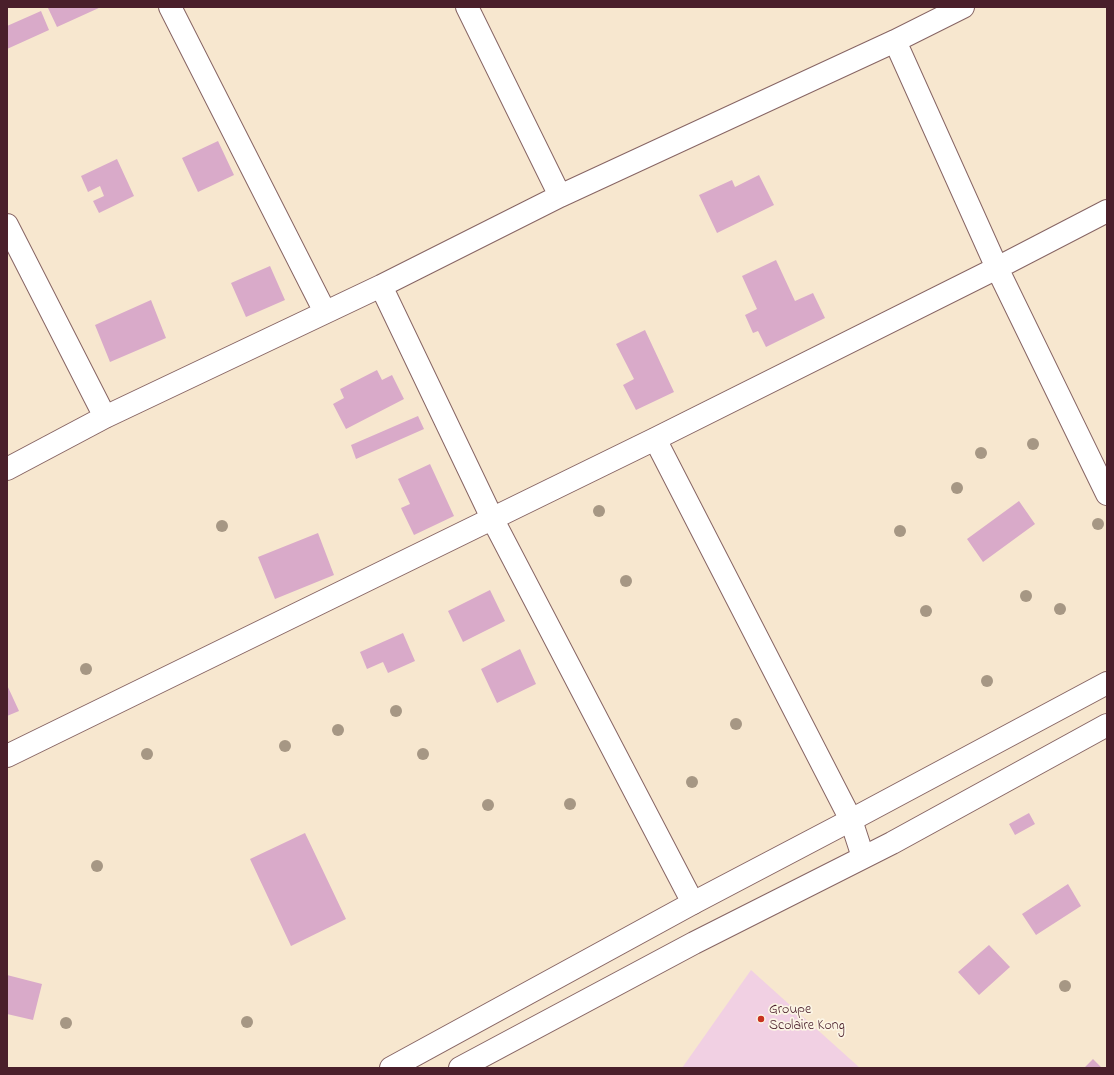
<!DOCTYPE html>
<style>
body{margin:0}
#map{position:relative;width:1114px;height:1075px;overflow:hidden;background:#f7e7cf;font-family:"Indie Flower",sans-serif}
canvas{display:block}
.frame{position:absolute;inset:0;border:8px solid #4a1f2b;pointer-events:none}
</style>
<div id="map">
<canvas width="1114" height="1075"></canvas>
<div class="frame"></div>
</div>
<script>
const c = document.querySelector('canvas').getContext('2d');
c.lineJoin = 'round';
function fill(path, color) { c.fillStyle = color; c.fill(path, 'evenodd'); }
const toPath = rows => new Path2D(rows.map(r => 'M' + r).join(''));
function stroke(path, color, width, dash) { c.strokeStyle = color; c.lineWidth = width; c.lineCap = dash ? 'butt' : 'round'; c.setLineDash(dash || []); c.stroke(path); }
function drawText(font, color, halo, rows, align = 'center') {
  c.font = font + ' "Indie Flower",sans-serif'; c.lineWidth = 3.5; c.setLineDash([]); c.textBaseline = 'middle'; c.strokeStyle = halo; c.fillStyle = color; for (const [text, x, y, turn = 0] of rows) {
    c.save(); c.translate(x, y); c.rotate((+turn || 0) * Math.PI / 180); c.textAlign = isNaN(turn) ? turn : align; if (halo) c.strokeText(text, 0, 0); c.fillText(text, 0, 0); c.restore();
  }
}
fill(toPath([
 [751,970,860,1068,682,1068]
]), '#f1d0e3');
fill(toPath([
 [50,7,101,7,57,27,48,8],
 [41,11,49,30,7,49,7,26],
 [218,141,234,175,198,192,182,158],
 [117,159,134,196,99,213,93,201,104,196,100,186,88,192,81,176],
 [759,175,774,205,717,233,699,195,732,180,735,187],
 [776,260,795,301,813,293,825,318,766,347,758,331,753,333,745,315,757,309,742,276],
 [270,266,285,300,246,317,231,283],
 [151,300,166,338,110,362,95,325],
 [645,330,674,392,636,410,623,385,634,379,616,344],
 [377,370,382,380,392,375,404,399,346,429,333,404,344,398,340,389],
 [418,416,424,429,356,459,351,445],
 [430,464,454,516,414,535,401,508,410,504,398,479],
 [1019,501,1035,524,983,562,967,539],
 [318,533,334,575,275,599,258,557],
 [490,590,505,621,463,642,448,611],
 [403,633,415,661,388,673,383,662,367,669,360,652],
 [520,649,536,684,497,703,481,669],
 [7,685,19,711,7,716],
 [1029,813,1035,824,1015,835,1009,824],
 [305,833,346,919,291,946,250,859],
 [1068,884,1081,906,1036,935,1022,914],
 [989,945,1010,967,979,995,958,972],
 [7,975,42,984,33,1020,7,1014],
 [1093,1059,1102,1068,1084,1068]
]), '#d9aac9');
const minor = toPath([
 [170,7,325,312],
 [467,7,560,196],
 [895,41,997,268,1107,494],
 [7,225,105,417],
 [381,286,492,518,693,903],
 [655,439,851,820,863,857],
 [7,469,105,417,381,286,560,196,895,41,963,7],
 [7,756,655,439,997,268,1107,211]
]);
const major = toPath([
 [391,1068,693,903,851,820,1107,683],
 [460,1068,694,943,892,843,1107,725]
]);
stroke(minor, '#876564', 24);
stroke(major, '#876564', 24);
stroke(minor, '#fff', 22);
stroke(major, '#fff', 22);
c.fillStyle = '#a69784';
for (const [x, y] of [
 [1033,444],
 [981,453],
 [957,488],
 [599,511],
 [1098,524],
 [222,526],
 [900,531],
 [626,581],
 [1026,596],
 [1060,609],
 [926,611],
 [86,669],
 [987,681],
 [396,711],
 [736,724],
 [338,730],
 [285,746],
 [147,754],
 [423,754],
 [692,782],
 [570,804],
 [488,805],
 [97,866],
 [1065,986],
 [247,1022],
 [66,1023]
]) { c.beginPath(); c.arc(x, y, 6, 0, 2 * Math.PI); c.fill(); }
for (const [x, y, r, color] of [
 [761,1019,4,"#c8321e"]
]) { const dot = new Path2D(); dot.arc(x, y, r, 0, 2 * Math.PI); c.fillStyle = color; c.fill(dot); stroke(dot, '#fcf5e5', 1.5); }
drawText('14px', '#4a1f2b', '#fcf5e5', [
 ["Groupe",769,1011],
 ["Scolaire Kong",769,1027]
], 'left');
</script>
